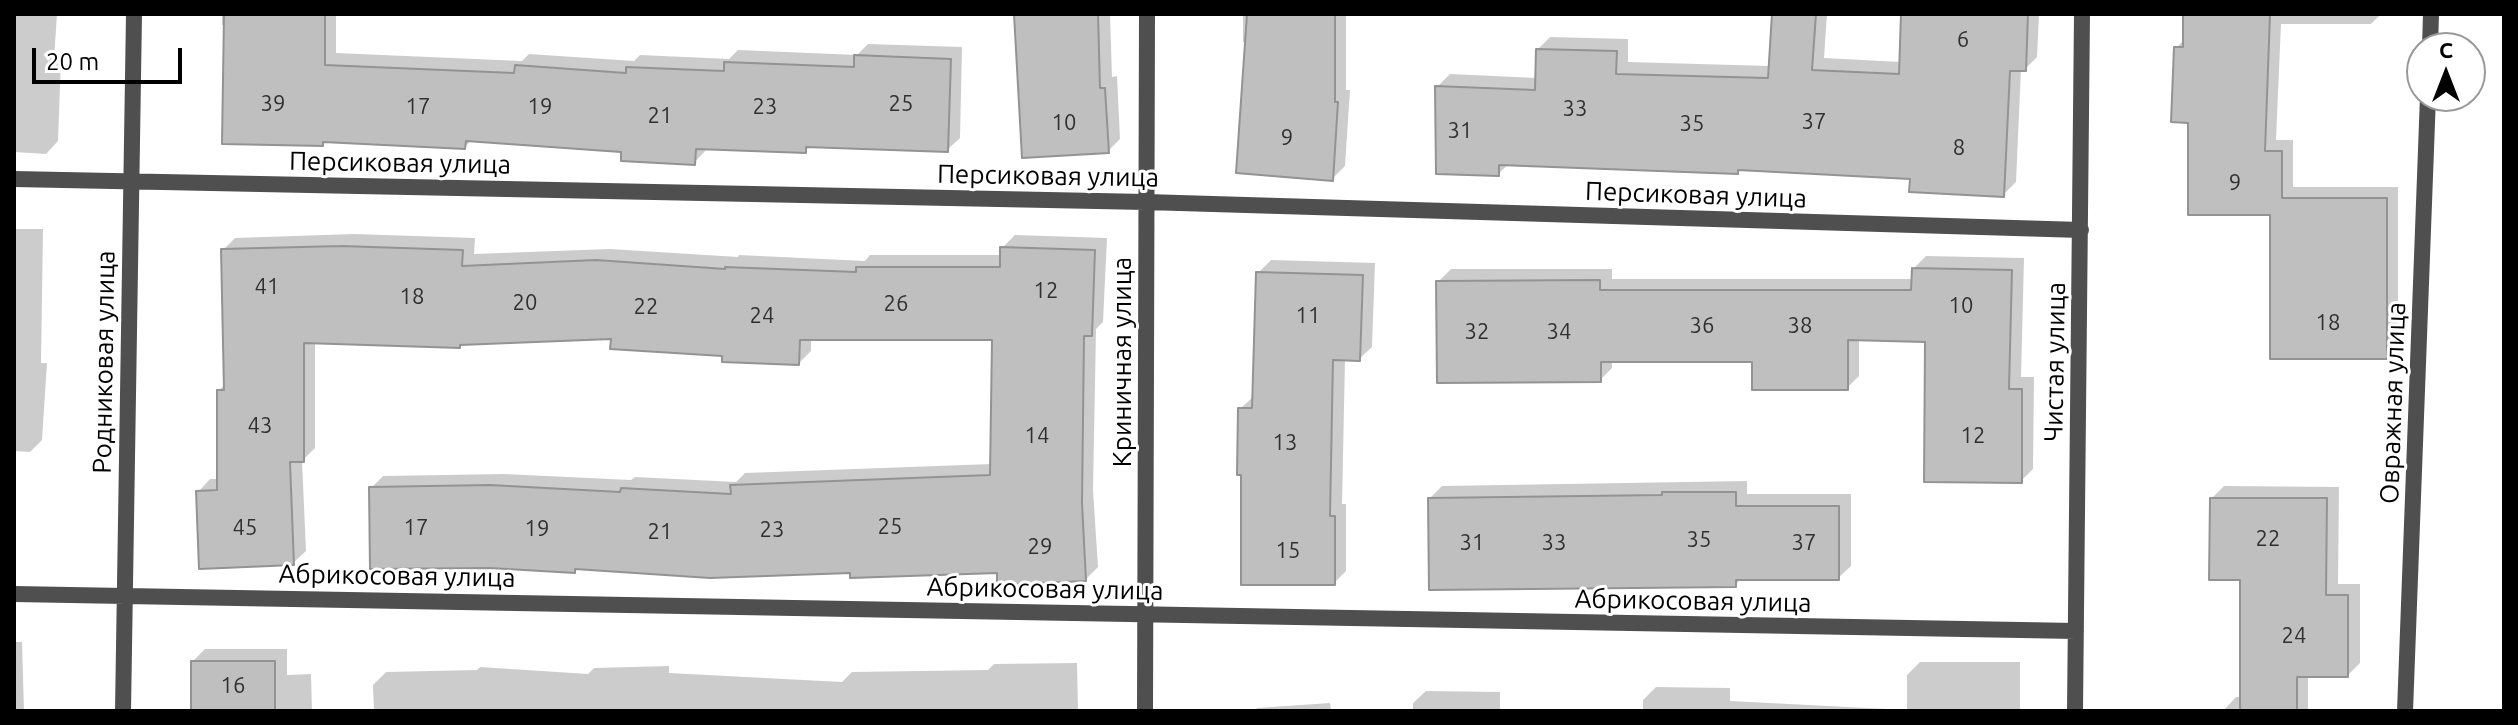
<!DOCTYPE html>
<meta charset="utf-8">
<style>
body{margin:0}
#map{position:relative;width:2518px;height:725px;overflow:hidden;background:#fff;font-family:Ubuntu,sans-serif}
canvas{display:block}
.frame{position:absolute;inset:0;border:16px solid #000;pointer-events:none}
.north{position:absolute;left:2406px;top:32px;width:80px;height:80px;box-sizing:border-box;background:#fff;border:2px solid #999;border-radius:50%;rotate:0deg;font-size:22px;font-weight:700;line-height:32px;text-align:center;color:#000}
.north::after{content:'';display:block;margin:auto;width:28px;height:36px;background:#000;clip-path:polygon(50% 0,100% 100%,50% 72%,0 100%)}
.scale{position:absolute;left:32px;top:48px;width:150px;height:36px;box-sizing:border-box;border:4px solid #000;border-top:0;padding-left:10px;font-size:24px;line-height:28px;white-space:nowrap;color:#000;-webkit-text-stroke:6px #fff;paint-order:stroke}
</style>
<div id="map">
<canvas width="2518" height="725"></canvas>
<div class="frame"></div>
<div class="north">С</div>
<div class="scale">20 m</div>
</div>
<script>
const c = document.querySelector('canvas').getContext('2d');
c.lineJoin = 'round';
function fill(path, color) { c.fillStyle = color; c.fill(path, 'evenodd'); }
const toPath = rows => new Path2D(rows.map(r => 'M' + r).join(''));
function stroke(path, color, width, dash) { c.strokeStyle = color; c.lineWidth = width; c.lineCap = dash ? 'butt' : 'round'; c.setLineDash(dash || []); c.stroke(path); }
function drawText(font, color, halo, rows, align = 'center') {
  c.font = font + ' Ubuntu,sans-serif'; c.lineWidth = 6; c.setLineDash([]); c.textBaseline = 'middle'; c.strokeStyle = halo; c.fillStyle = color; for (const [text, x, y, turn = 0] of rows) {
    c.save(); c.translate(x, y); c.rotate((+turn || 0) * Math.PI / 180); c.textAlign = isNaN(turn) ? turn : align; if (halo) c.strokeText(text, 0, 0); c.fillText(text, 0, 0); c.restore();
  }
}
fill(toPath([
 [14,14,57,14,54,59,61,59,58,141,46,154,14,152],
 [222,14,336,14,336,53,522,61,529,54,634,61,640,55,729,59,738,50,857,55,868,44,962,47,960,138,947,150,811,145,805,151,707,147,706,150,694,163,623,150,472,139,465,147,326,140,323,144,226,25,222,25],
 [1016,14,1110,14,1112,77,1117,76,1120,139,1108,151],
 [1243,14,1346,14,1346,90,1350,90,1345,166,1332,179,1247,42,1243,42],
 [1774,14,1827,14,1824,58,1901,62,1903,14,2039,14,2037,57,2025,69,2021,69,2016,182,2004,194,1912,177,1741,168,1737,172,1509,164,1498,174,1437,87,1450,74,1537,78,1538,49,1550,37,1628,39,1628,62,1770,66],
 [2185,14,2381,14,2371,24,2281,24,2276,140,2293,140,2293,187,2398,187,2398,345,2386,357,2272,213,2190,121,2176,48,2185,39],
 [14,229,43,229,41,363,47,363,42,440,30,452,14,451],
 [354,234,475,238,474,254,610,249,738,257,739,255,865,261,870,255,1002,255,1002,248,1015,235,1107,238,1103,322,1096,329,1093,490,1098,567,1086,579,999,571,577,568,574,571,371,488,383,476,504,474,631,480,635,477,736,482,745,473,992,464,994,338,811,338,811,351,799,363,613,336,315,341,315,448,302,461,306,551,293,563,198,492,210,479,219,479,219,390,226,384,223,250,235,238],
 [1926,256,2024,258,2021,377,2034,377,2033,469,2021,481,1927,340,1859,339,1859,376,1847,388,1754,360,1612,360,1612,368,1600,380,1438,282,1451,269,1612,269,1612,279,1914,279,1914,268],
 [1271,260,1375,263,1372,347,1359,359,1345,359,1342,504,1346,504,1346,571,1334,583,1240,409,1254,396,1258,273],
 [1747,481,1747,494,1851,494,1851,566,1838,578,1742,578,1735,585,1430,498,1442,486],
 [2224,486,2339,487,2338,584,2360,584,2360,663,2348,675,2308,675,2308,711,2223,711,2236,697,2242,697,2242,578,2212,498],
 [14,642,22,642,24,711,14,711],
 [205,649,287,649,287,675,311,674,312,711,193,711,193,661],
 [1920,662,2020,662,2020,711,1643,711,1643,700,1656,687,1730,688,1730,701,1907,710,1907,675],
 [1077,663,1078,711,374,711,373,685,386,672,477,670,480,667,588,674,594,668,669,666,669,673,842,682,852,672,988,670,994,664],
 [1426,691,1500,692,1500,711,1413,711,1413,703],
 [1330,703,1331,711,1254,711,1257,708]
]), '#0003');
const building = toPath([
 [224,14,325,14,325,65,514,73,515,65,626,73,626,67,724,71,724,62,854,67,854,55,951,59,948,152,806,147,806,153,696,149,695,165,621,161,621,152,466,141,465,149,323,142,323,146,222,144,224,14],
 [1014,14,1098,14,1100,88,1105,88,1109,153,1022,158,1014,14],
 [1247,14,1335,14,1335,102,1338,102,1333,181,1236,173,1247,14],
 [1772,14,1816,14,1812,70,1899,74,1901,14,2028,14,2026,71,2010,71,2004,197,1909,192,1910,179,1738,170,1738,174,1499,165,1499,176,1436,174,1435,86,1535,90,1536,49,1617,51,1616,74,1768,78,1772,14],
 [2183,14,2270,14,2265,151,2282,151,2282,198,2387,198,2387,359,2270,359,2270,215,2188,215,2188,123,2171,122,2174,47,2183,47,2183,14],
 [341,246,463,250,462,266,596,260,725,269,725,267,856,272,856,267,1000,267,1000,247,1095,250,1092,336,1084,336,1082,503,1086,581,997,585,997,573,850,578,850,573,710,578,575,569,575,573,490,568,370,569,369,487,490,485,620,492,621,488,731,494,730,485,990,475,992,340,800,340,799,365,722,362,722,356,610,349,611,339,460,345,460,348,304,343,304,462,290,462,294,565,199,569,196,491,217,490,217,390,224,390,221,249,341,246],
 [1912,268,2012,270,2009,389,2022,389,2022,483,1924,482,1925,342,1848,340,1848,390,1752,390,1752,362,1601,362,1601,382,1437,383,1436,281,1600,280,1600,290,1911,290,1912,268],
 [1256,272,1363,275,1360,361,1333,360,1330,516,1335,516,1335,585,1241,585,1241,475,1237,475,1238,408,1252,408,1256,272],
 [1662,492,1736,492,1736,506,1839,506,1839,580,1736,580,1736,587,1429,590,1428,498,1662,495,1662,492],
 [2210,498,2327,498,2326,595,2348,595,2348,677,2297,677,2297,711,2240,711,2240,580,2209,580,2210,498],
 [191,661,275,661,275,711,191,711,191,661]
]);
fill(building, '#bfbfbf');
stroke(building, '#939393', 2);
stroke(toPath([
 [2430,48,2431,14],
 [14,179,1146,202,2081,230],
 [14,594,2076,631],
 [123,711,134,14],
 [1145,711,1147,14],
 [2075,711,2082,14],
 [2405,711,2428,96]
]), '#4f4f4f', 16);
drawText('22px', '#303030', null, [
 ["6",1963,40],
 ["39",273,104],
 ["25",901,104],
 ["17",418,107],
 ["19",540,107],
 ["23",765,107],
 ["33",1575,109],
 ["21",660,116],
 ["37",1814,122],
 ["10",1064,123],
 ["35",1692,124],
 ["31",1460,131],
 ["9",1287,138],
 ["8",1959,148],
 ["9",2235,183],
 ["41",267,287],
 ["12",1046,291],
 ["18",412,297],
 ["20",525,303],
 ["26",896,304],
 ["10",1961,306],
 ["22",646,307],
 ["24",762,316],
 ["11",1308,316],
 ["18",2328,323],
 ["36",1702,326],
 ["38",1800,326],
 ["32",1477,332],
 ["34",1559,332],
 ["43",260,426],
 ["14",1037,436],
 ["12",1973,436],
 ["13",1285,443],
 ["25",890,527],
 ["45",245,528],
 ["17",416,528],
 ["19",537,529],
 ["23",772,530],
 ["21",660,532],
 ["22",2268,539],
 ["35",1699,540],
 ["31",1472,543],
 ["33",1554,543],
 ["37",1804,543],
 ["29",1040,547],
 ["15",1288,551],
 ["24",2294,636],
 ["16",233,686]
]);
drawText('26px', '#000', '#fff', [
 ["Персиковая улица",400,163,1],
 ["Персиковая улица",1048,176,1],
 ["Персиковая улица",1696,195,2],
 ["Родниковая улица",104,362,-89],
 ["Криничная улица",1122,362,-90],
 ["Чистая улица",2055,362,-89],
 ["Овражная улица",2393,403,-88],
 ["Абрикосовая улица",397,576,1],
 ["Абрикосовая улица",1045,589,1],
 ["Абрикосовая улица",1693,601,1]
]);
</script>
